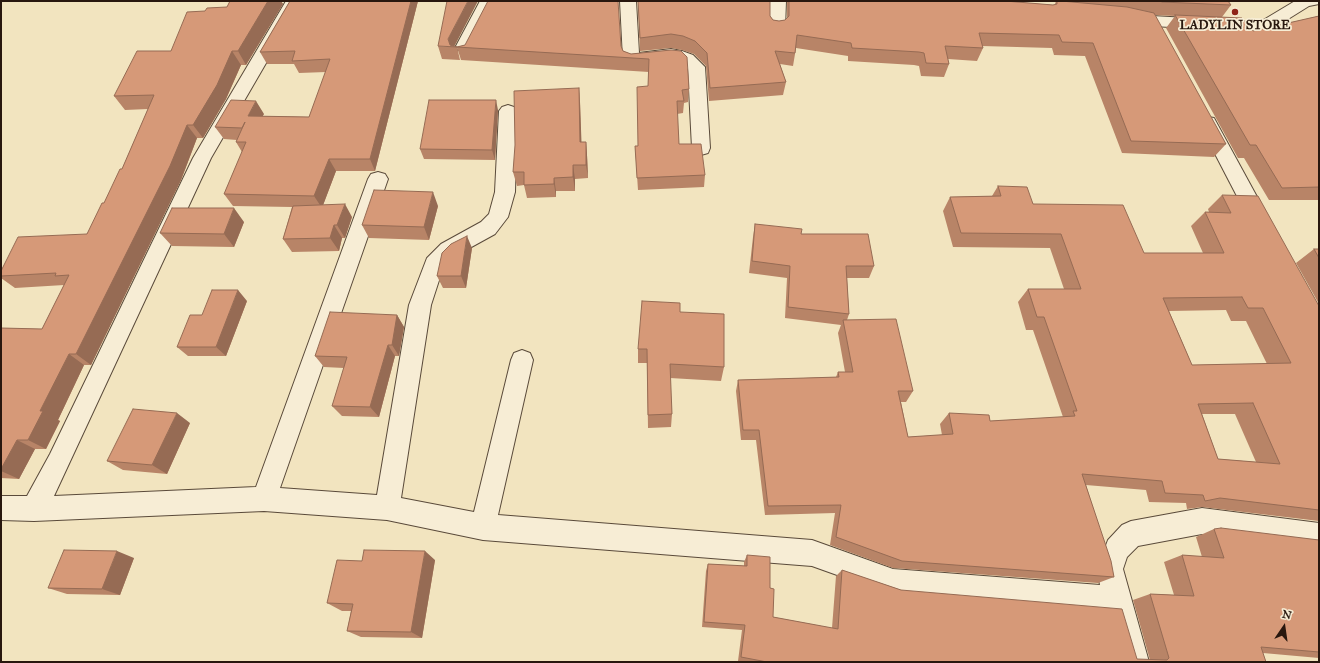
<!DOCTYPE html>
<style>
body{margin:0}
#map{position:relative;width:1320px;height:663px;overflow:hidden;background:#f2e4bf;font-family:"IM FELL Great Primer",serif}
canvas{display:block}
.frame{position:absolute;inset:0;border:2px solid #28170e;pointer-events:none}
.north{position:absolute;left:1264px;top:607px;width:40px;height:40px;-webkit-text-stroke:3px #f7edd5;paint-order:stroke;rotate:13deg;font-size:11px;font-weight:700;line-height:16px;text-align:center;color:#28170e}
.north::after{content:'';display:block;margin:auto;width:14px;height:18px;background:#28170e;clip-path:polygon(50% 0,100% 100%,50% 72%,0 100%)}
</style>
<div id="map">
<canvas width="1320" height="663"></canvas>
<div class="frame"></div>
<div class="north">N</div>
</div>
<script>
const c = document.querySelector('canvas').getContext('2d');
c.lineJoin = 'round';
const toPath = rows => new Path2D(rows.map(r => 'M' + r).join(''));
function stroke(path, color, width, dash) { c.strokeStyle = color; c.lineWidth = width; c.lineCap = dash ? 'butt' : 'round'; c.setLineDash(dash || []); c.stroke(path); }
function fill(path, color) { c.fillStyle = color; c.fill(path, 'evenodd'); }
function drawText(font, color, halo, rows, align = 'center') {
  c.font = font + ' "IM FELL Great Primer",serif'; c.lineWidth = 3.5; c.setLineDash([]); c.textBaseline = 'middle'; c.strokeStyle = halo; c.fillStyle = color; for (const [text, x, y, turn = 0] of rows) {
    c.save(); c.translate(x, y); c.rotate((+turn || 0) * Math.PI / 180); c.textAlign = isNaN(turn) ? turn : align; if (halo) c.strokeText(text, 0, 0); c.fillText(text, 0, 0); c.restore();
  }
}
const minor = toPath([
 [286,1,302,1,211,158,54,496,256,487,368,179,371,174,378,172,385,174,388,179,280,488,377,495,409,305,427,258,441,244,481,222,489,214,495,192,499,111,502,107,508,105,514,107,517,111,515,192,508,217,495,234,455,256,443,268,431,305,401,498,474,512,511,360,514,353,522,350,530,353,533,360,498,515,812,540,893,569,1100,585,1097,569,1108,540,1122,525,1131,521,1202,508,1319,523,1319,549,1202,534,1138,546,1127,557,1123,569,1149,662,1121,662,1107,613,893,595,812,566,483,540,387,520,264,511,34,521,1,520,1,496,27,496,50,454,193,158,286,1],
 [480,1,496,1,470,50,464,51,458,50,456,46,480,1],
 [620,1,636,1,639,53,671,49,682,51,693,55,705,67,710,148,708,153,701,155,694,153,692,148,688,69,681,63,671,61,631,65,625,63,623,59,620,1],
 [770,1,786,1,785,28,783,32,777,33,771,32,769,28,770,1],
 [1295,1,1319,1,1319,4,1309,6,1269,31,1263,32,1152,26,1146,25,1144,21,1146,17,1152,16,1260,22,1295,1]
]);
const tertiary = toPath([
 [1208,117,1214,118,1268,217,1271,223,1268,229,1261,231,1254,229,1199,123,1202,118,1208,117]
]);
stroke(minor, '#5a4a3a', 2);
stroke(tertiary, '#5a4a3a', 2);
fill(minor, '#f7edd5');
fill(tertiary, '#f7edd5');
fill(toPath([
 [230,1,281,1,283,4,246,65,241,65,226,99,203,138,197,138,181,180,91,365,84,365,58,420,60,421,46,449,35,449,19,479,1,478,1,328,42,329,64,285,15,288,1,278,1,271,87,234,104,203,122,169,148,109,125,110,114,96,171,51,205,11,227,7],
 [290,1,418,1,375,171,336,171,323,205,352,217,345,238,342,238,339,251,292,252,283,239,292,207,233,206,224,194,242,152,236,142,237,140,224,139,215,127,264,114,262,116,309,117,326,72,299,73,294,64,267,64,260,52],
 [638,1,770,1,770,16,773,20,779,21,785,20,787,18,787,1,1005,1,1053,5,1055,4,1056,1,1052,1,1228,1,1231,5,1222,17,1253,31,1319,16,1319,200,1269,200,1244,158,1238,158,1166,28,1175,16,1154,15,1226,144,1214,157,1122,153,1085,56,1054,55,1052,48,982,46,983,48,977,61,948,59,949,64,944,77,921,76,919,66,914,65,848,61,848,56,796,48,793,66,780,64,786,82,783,95,709,101,706,66,694,54,682,50,671,48,640,51],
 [465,45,621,46,623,51,631,54,671,50,689,89,688,102,684,103,683,113,677,114,679,144,705,175,704,187,638,190,635,146,638,146,648,86,649,72,461,60,457,47],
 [438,46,455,47,457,47,460,60,442,59],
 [579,88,580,102,581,142,586,142,587,155,588,178,575,179,575,191,556,191,556,197,527,198,524,185,517,186,513,172],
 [498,110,495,160,424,159,420,149],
 [998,186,1033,204,1144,253,1203,253,1191,226,1205,212,1209,212,1208,209,1222,195,1319,306,1319,521,1202,507,1187,509,1186,503,1149,502,1146,490,1086,485,1114,577,1098,583,893,568,830,545,835,513,765,515,756,440,741,440,736,391,738,380,836,377,838,372,845,372,838,333,841,325,785,318,787,278,749,273,753,237,755,224,801,234,874,266,869,278,847,278,849,314,847,320,913,391,906,402,901,402,908,437,942,435,940,424,949,413,990,421,1063,417,1033,330,1026,330,1018,302,1028,289,1064,289,1050,248,953,247,943,211,950,197,992,196],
 [1226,310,1231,321,1246,321,1267,364,1192,365,1169,311],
 [1202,414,1235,414,1256,462,1218,459],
 [438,206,429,240,369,238,362,225],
 [244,222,234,247,172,246,160,233],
 [472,248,466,288,443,288,437,276],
 [1314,249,1319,249,1319,304,1296,263],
 [247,301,226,356,188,356,177,347],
 [680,312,724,367,721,381,670,378,672,414,671,427,648,428,647,363,638,363,638,349],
 [397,315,404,327,399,356,395,356,379,417,342,416,332,406,344,368,324,367,315,356],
 [190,423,167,474,123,470,107,461],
 [1214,529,1319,540,1319,658,1263,653,1266,662,745,662,738,661,742,630,702,627,706,571,708,564,744,566,744,562,747,555,770,588,773,617,832,628,836,576,842,570,901,590,1137,659,1150,660,1133,600,1150,594,1174,595,1164,562,1182,555,1202,557,1196,537],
 [134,558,120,595,67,594,48,588],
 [435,560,422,638,361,637,347,631,351,611,342,611,327,603,362,561]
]), '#b88467');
fill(toPath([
 [268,1,281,1,283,4,246,65,238,51],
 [411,1,418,1,375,171,370,159],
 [468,1,478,1,454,47,450,47,448,39],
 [232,51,241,65,226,99,203,138,193,125],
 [579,88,580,102,582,156,580,142],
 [496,100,498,110,495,160,492,150],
 [256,101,264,114,256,128,248,116],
 [187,125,197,138,181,180,91,365,76,354],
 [586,142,587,155,588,178,586,165],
 [329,159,336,171,322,208,314,196],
 [573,165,575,179,575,191,573,177],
 [554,178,556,191,556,197,554,184],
 [433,192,438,206,429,240,424,227],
 [345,204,352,217,345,238,337,225],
 [234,208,244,222,234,247,224,234],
 [334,225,342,238,339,251,330,238],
 [467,236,472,248,466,288,461,276],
 [238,290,247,301,226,356,216,347],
 [397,315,404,327,399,356,392,345],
 [388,345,395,356,379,417,370,407],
 [69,354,84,365,58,420,60,421,46,449,28,440,40,411],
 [177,413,190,423,167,474,152,465],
 [17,440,35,449,19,479,1,471,1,469],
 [117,551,134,558,120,595,102,589],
 [425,551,435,560,422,638,411,632]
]), '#966b54');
const building = toPath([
 [230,1,268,1,238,51,232,51,217,85,193,125,187,125,170,166,76,354,69,354,40,411,43,411,28,440,17,440,1,469,1,328,42,329,69,275,55,276,56,273,1,276,1,271,18,237,87,234,102,203,104,203,120,169,122,169,154,95,114,96,137,51,171,51,187,12,205,11,207,8,227,7,230,1],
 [290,1,411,1,370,159,329,159,314,196,224,194,246,142,236,142,245,122,242,128,215,127,231,100,256,101,248,116,309,117,330,59,292,61,295,51,260,52,290,1],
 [447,1,468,1,448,39,450,45,457,47,438,46,447,1],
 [488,1,618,1,621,46,623,51,631,54,671,50,681,51,687,57,689,89,682,90,684,101,677,101,679,144,701,144,705,175,637,178,635,146,638,146,637,87,648,86,649,59,457,47,465,45,488,1],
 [638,1,770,1,770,16,773,20,779,21,785,20,789,16,789,1,1005,1,1053,5,1057,4,1057,1,1061,1,1127,7,1154,13,1226,144,1131,141,1093,43,1062,42,1059,35,979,33,983,48,945,46,949,64,926,63,924,53,919,52,852,48,851,43,797,35,795,53,775,51,786,82,710,88,707,53,695,41,683,36,671,34,640,38,638,1],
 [1160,1,1228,1,1231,5,1162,2,1160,1],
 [1175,15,1242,18,1253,31,1319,16,1319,187,1282,188,1256,145,1250,145,1175,15],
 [579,88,580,142,586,142,586,165,573,165,573,177,554,178,554,184,524,185,524,172,513,172,515,145,514,91,579,88],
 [429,100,496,100,492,150,420,149,429,100],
 [998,186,1027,187,1033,204,1123,205,1144,253,1224,253,1205,212,1231,213,1222,195,1258,196,1319,306,1319,510,1220,498,1205,501,1203,495,1165,493,1162,481,1082,474,1111,561,1114,577,902,561,836,537,841,505,768,506,759,430,743,430,738,380,839,377,838,372,853,372,843,320,896,319,913,391,898,391,908,437,953,434,949,413,989,415,990,421,1075,416,1073,411,1077,411,1044,317,1037,317,1028,289,1081,289,1061,234,961,233,950,197,1001,196,998,186],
 [1242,297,1248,308,1263,308,1291,363,1192,365,1163,298,1242,297],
 [1253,403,1280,464,1218,459,1198,404,1253,403],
 [374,190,433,192,424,227,362,225,374,190],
 [345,204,337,225,334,225,330,238,283,239,293,206,345,204],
 [172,208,234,208,224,234,160,233,172,208],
 [755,224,802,229,801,234,868,234,874,266,846,266,849,314,788,307,790,266,752,261,755,224],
 [467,236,461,276,437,276,442,253,451,244,467,236],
 [1314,249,1319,249,1319,258,1314,249],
 [212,290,238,290,216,347,177,347,190,315,202,315,212,290],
 [642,301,680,303,680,312,724,314,724,367,670,364,672,414,648,415,647,349,638,349,642,301],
 [330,312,397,315,392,345,388,345,370,407,332,406,347,357,315,356,330,312],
 [133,409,177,413,152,465,107,461,133,409],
 [1221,528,1319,540,1319,652,1261,647,1266,662,767,662,741,657,745,625,704,622,708,564,747,566,747,555,770,557,770,588,774,589,773,617,838,629,842,570,901,590,1122,609,1137,659,1167,660,1169,658,1150,594,1194,596,1182,555,1224,558,1214,529,1221,528],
 [64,550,117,551,102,589,48,588,64,550],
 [364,550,425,551,411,632,347,631,353,604,327,603,337,560,362,561,364,550]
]);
fill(building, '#d69978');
stroke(building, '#966b54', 1);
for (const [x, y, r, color] of [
 [1235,12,4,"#8f2418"]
]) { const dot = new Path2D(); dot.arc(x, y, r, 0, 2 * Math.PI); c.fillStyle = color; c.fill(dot); stroke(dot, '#f7edd5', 1.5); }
drawText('bold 13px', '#28170e', '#f7edd5', [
 ["LADYLIN STORE",1235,26]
]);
</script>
